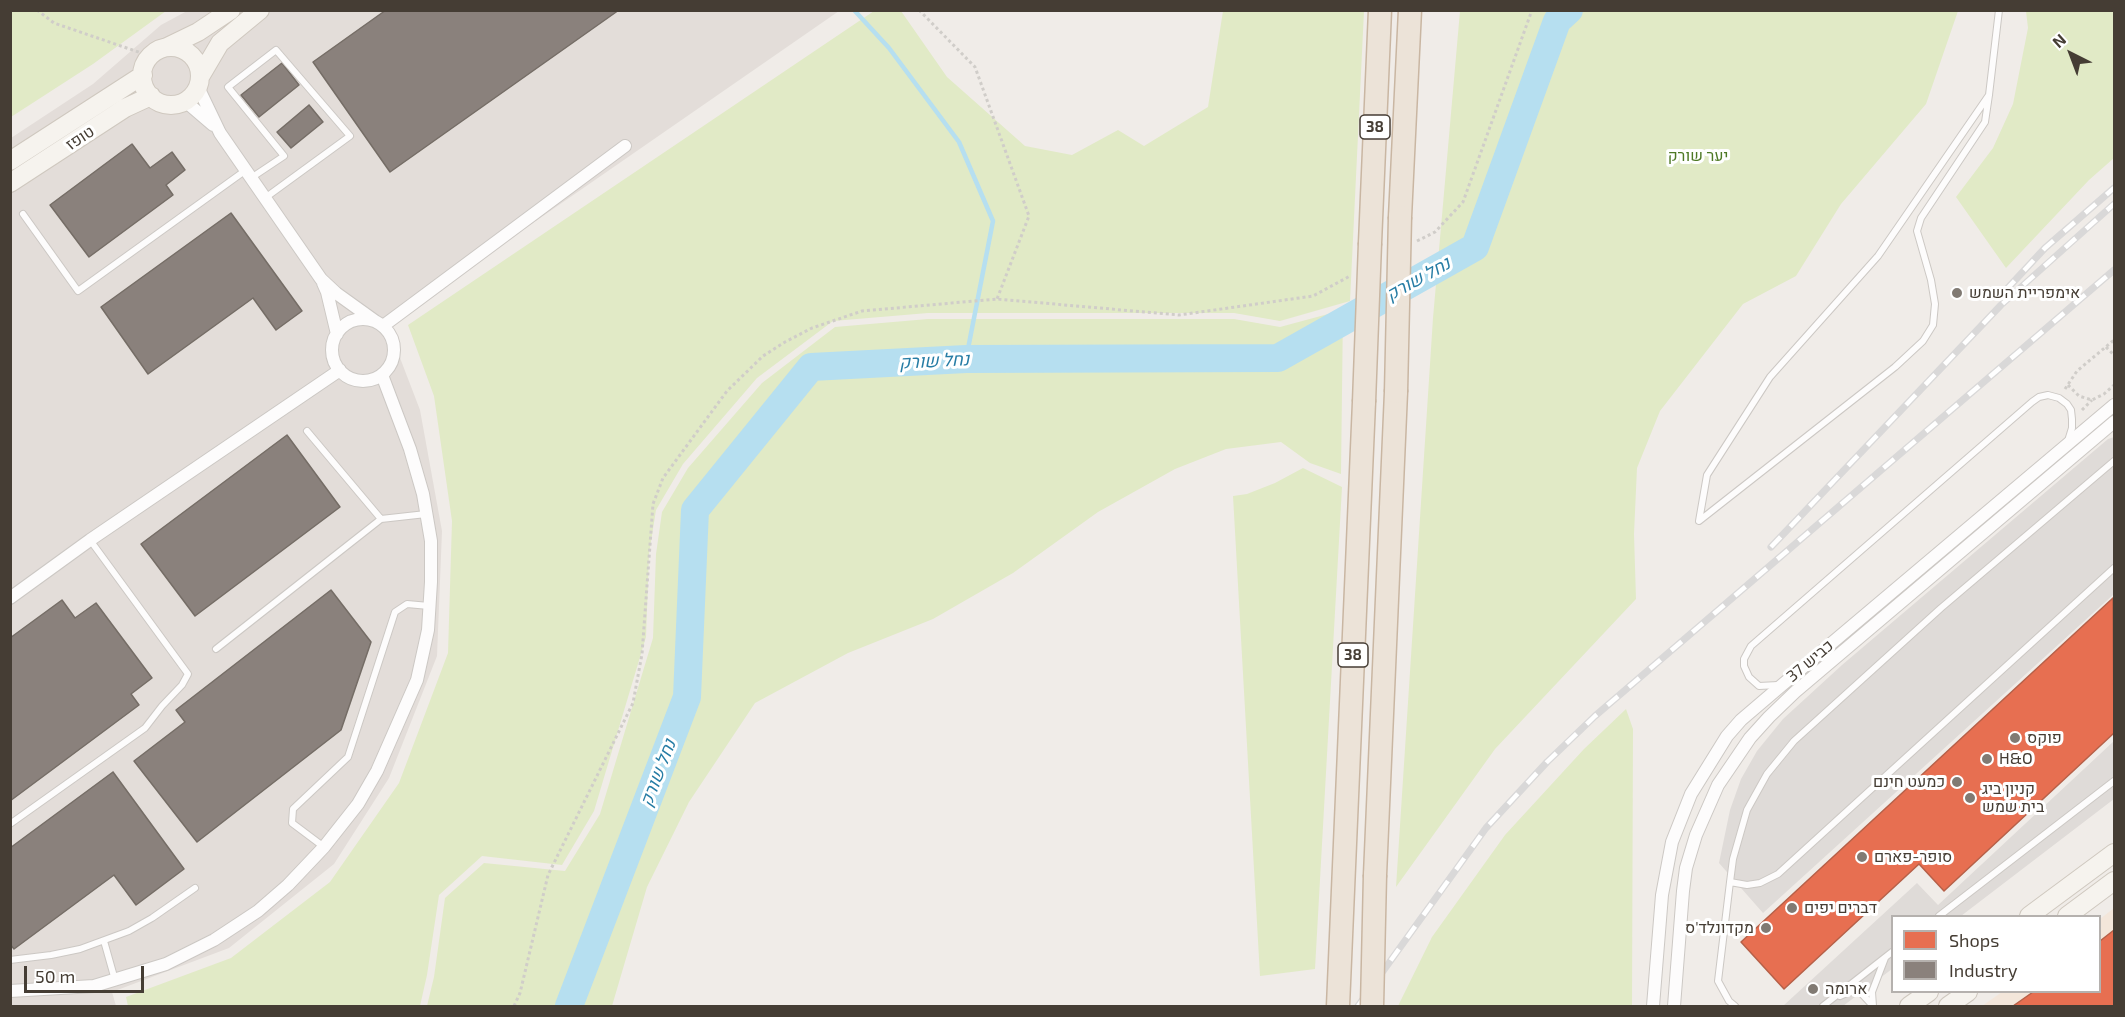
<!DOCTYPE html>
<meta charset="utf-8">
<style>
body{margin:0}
#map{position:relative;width:2125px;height:1017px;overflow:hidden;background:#f0ece8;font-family:"Exo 2",sans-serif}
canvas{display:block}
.frame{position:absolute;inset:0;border:12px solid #453d34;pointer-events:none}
.legend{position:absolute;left:1891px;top:915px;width:210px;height:78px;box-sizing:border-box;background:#fff;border:2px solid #b5b1ae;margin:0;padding:8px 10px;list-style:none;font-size:18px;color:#453d34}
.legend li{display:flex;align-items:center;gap:12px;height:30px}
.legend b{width:30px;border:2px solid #b5b1ae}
.north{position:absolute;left:2041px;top:24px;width:60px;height:60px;-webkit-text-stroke:4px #fff;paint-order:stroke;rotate:318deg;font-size:16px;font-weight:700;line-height:24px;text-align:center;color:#453d34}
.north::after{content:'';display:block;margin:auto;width:21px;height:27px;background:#453d34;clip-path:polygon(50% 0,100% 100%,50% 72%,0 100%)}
.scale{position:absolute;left:24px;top:966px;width:120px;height:27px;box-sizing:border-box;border:3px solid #453d34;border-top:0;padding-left:8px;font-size:18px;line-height:21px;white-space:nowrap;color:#453d34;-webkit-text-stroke:4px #fff;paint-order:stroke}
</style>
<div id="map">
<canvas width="2125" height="1017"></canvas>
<div class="frame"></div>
<ul class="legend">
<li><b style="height:16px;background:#e76f51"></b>Shops</li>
<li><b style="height:16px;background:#8a817c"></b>Industry</li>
</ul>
<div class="north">N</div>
<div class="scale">50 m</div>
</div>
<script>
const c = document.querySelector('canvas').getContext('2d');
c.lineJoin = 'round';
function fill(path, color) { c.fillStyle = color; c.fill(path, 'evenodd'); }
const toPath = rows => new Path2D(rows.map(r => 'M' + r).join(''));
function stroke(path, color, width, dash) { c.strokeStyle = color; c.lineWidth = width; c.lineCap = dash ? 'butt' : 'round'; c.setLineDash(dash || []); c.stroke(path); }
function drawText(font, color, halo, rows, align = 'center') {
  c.font = font + ' "Exo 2",Heebo,sans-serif'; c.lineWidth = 6; c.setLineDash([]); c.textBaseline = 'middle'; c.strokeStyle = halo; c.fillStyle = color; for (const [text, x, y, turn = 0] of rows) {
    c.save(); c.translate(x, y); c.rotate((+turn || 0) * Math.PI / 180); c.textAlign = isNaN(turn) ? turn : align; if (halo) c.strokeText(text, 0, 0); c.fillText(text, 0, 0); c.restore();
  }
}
fill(toPath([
 [2114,908,2114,1006,1982,1006,2002,992,2100,992,2100,919]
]), '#f3e6da');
fill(toPath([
 [187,11,839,11,387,324,420,410,442,531,437,656,389,778,334,864,229,948,112,992,116,1006,11,1006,11,138,93,84,161,25]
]), '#e3ddd9');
fill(toPath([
 [11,10,166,10,166,11,93,64,11,117],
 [874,11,901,11,947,77,1025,146,1072,155,1118,130,1144,146,1208,107,1223,11,1364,11,1350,301,1280,321,1234,313,928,313,833,321,757,378,683,464,656,510,649,554,646,637,594,811,562,865,482,856,439,895,427,975,420,1006,128,1006,126,997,231,958,330,882,399,783,448,653,452,521,434,396,408,325],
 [1460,11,1958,11,1926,104,1841,204,1796,276,1743,304,1660,411,1637,468,1634,534,1636,599,1495,749,1396,887,1433,318],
 [2026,11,2114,11,2114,158,2089,180,2006,268,1956,197,1993,148,2013,104,2028,28],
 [1343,310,1341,474,1310,463,1281,442,1226,449,1175,469,1098,512,1013,573,933,619,848,653,755,703,689,802,647,887,612,1006,427,1006,434,977,445,898,484,863,565,871,600,814,653,638,656,554,662,512,688,468,762,383,835,327,928,319,1234,319,1280,327],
 [1303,468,1342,487,1315,969,1260,976,1233,496,1247,494,1275,483],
 [1626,709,1633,729,1632,1006,1398,1006,1432,937,1505,835,1584,749]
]), '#e1eac6');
fill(toPath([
 [2114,437,2114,594,1763,913,1719,863,1730,810,1741,779,1757,751,1783,719,1842,665,2108,439],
 [2114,741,2114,799,1961,916,1892,916,1892,969,1843,1006,1783,1006,1917,883,1938,905]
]), '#dfdbd8');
const shops = toPath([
 [2113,598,2114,733,1944,891,1919,864,1784,989,1741,942,2113,598],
 [2114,930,2114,1006,2013,1006,2033,992,2100,992,2100,941,2114,930]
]);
fill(shops, '#e76f51');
stroke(shops, '#b66048', 1.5);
const industry = toPath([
 [386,10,619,10,390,172,313,62,386,10],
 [282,63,299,85,259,117,241,95,282,63],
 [309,105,323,122,291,148,277,132,309,105],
 [132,144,150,168,172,152,185,170,166,185,173,195,89,257,50,205,132,144],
 [231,213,302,311,276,330,253,298,148,374,101,307,231,213],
 [287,435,340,507,195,616,141,544,287,435],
 [331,590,371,642,341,730,197,842,134,761,185,722,176,710,331,590],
 [62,600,75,618,96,603,152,678,131,694,139,705,10,801,10,638,62,600],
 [113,772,184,869,136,905,114,875,14,949,10,944,10,848,113,772]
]);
fill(industry, '#8a817c');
stroke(industry, '#756d66', 1.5);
stroke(toPath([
 [854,10,889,48,959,142,993,221,966,359]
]), '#b6dff0', 4.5);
stroke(toPath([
 [569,1006,687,697,695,510,811,367,966,359,1278,358,1475,247,1557,21,1569,10]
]), '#b6dff0', 28);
const lane = toPath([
 [1989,95,1878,256,1770,377,1707,475,1699,521,1895,367,1923,341,1933,325,1935,304,1931,280,1917,231,1921,218,1985,122,1989,95,1999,10],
 [251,178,284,156,228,87,276,50,350,136,265,198],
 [23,214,78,291,246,170],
 [307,431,381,519],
 [216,649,381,519,426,514],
 [1778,685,1759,686,1749,677,1744,666,1744,659,1751,646,2032,402,2039,397,2048,395,2059,398,2067,404,2071,410,2072,419,2072,428,2068,441],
 [10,824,145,728,162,706,182,685,188,674,90,540],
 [324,847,292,823,293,809,348,757,395,612,407,604,429,606],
 [1730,882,1747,885,1760,883,1778,874,2114,568],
 [1939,916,2114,781],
 [104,941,115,980],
 [10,960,51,955,80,949,129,931,152,918,195,888],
 [1840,996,1849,992,1861,993,1873,1006],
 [1735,1006,1729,1001,1718,981,1730,882,1733,859,1747,810,1767,774,1794,741,1941,608,2114,461],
 [1823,1006,1892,952],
 [1873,1006,1872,992,1885,958]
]);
const street = toPath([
 [198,87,220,133,321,279,336,293,375,321],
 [185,101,213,125],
 [323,283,327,292,337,334],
 '332 350a31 31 0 1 1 62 0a31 31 0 1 1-62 0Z',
 [383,326,625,146],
 [10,598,90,540,340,370],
 [10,991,94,986,166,964,214,940,258,911,288,885,324,847,358,804,377,771,417,680,428,630,431,582,431,541,423,494,410,449,382,375],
 [1653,1006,1662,895,1672,842,1691,794,1727,736,1741,720,1782,685,2114,405],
 [1674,1006,1683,891,1686,868,1696,835,1718,785,1750,738,1769,717,1795,692,2114,422]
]);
const secondary = toPath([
 [167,47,198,32,231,10],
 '142 76a29 29 0 1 1 58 0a29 29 0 1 1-58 0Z',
 [200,77,220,43,260,10],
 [10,161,143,75],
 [10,183,125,108,151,96],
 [2029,916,2114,853],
 [2067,916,2114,881],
 [1909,1006,1929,992],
 [1948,1006,1968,992]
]);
const highway = toPath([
 [1400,217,1410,10],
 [1370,243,1380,10],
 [1375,875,1396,392],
 [1338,1006,1364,402]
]);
stroke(lane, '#ccc8c4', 8);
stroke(street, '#ccc8c4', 14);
stroke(secondary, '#cfc8bf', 20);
stroke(highway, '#c9b6a2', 25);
stroke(toPath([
 [37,10,54,23,150,56],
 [919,10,975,67,1029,216,997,299],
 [1417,241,1435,232,1463,202,1532,10],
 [2106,347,2114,355],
 [2068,385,2079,396,2092,400,2104,394,2114,385],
 [2065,389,2077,371,2114,340],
 [2082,410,2092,400],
 [514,1006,520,993,548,875,633,703,642,654,653,504,663,478,727,391,763,356,785,342,812,328,862,311,997,299,1179,315,1313,296,1350,276]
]), '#d0cdc9', 3, [3, 3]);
stroke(lane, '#fdfcfc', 6);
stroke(street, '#fdfcfc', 12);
stroke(secondary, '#f6f3ee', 18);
stroke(highway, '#ece3d8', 22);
const rail = toPath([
 [2005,291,2045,248,2114,188],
 [1771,547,2001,305,2114,204],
 [1358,1006,1486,828,1547,762,1595,716,2114,270]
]);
stroke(rail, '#d9d8d8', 7);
stroke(rail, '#fff', 4.5, [14]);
const highwayBridge = toPath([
 [1396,392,1400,217],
 [1364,402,1370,243],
 [1372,1006,1375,875]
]);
stroke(highwayBridge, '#c9b6a2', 25, []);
stroke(highwayBridge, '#ece3d8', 22);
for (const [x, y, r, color] of [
 [1957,293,6,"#817a73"],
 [2015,738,6,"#817a73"],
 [1987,759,6,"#817a73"],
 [1957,782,6,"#817a73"],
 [1970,798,6,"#817a73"],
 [1862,857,6,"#817a73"],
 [1792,908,6,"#817a73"],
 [1766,928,6,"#817a73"],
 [1813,989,6,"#817a73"]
]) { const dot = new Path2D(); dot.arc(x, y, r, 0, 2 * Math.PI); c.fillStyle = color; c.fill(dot); stroke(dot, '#fff', 2); }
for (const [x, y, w] of [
 [1375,127,30],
 [1353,655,30]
]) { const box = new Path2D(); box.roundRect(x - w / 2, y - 12, w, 24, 4.5); c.fillStyle = '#fff'; c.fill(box); stroke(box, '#453d34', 1.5); }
drawText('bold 15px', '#453d34', null, [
 ["38",1375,127],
 ["38",1353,655]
]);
drawText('16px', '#453d34', '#fff', [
 ["טופז",80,138,-33],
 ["כביש 37",1810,661,-40]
]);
drawText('16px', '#4e7925', '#fff', [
 ["יער שורק",1698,156]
]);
drawText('16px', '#453d34', '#fff', [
 ["אימפריית השמש",1969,293],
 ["פוקס",2027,738],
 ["H&O",1999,759],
 ["כמעט חינם",1945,782,"right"],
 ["קניון ביג",1982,789],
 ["בית שמש",1982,807],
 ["סופר-פארם",1874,857],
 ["דברים יפים",1804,908],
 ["מקדונלד'ס",1754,928,"right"],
 ["ארומה",1825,989]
], 'left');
drawText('italic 18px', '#277da5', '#fff', [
 ["נחל שורק",1418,279,-29],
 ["נחל שורק",934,361,-3],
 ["נחל שורק",658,773,-69]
]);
</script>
